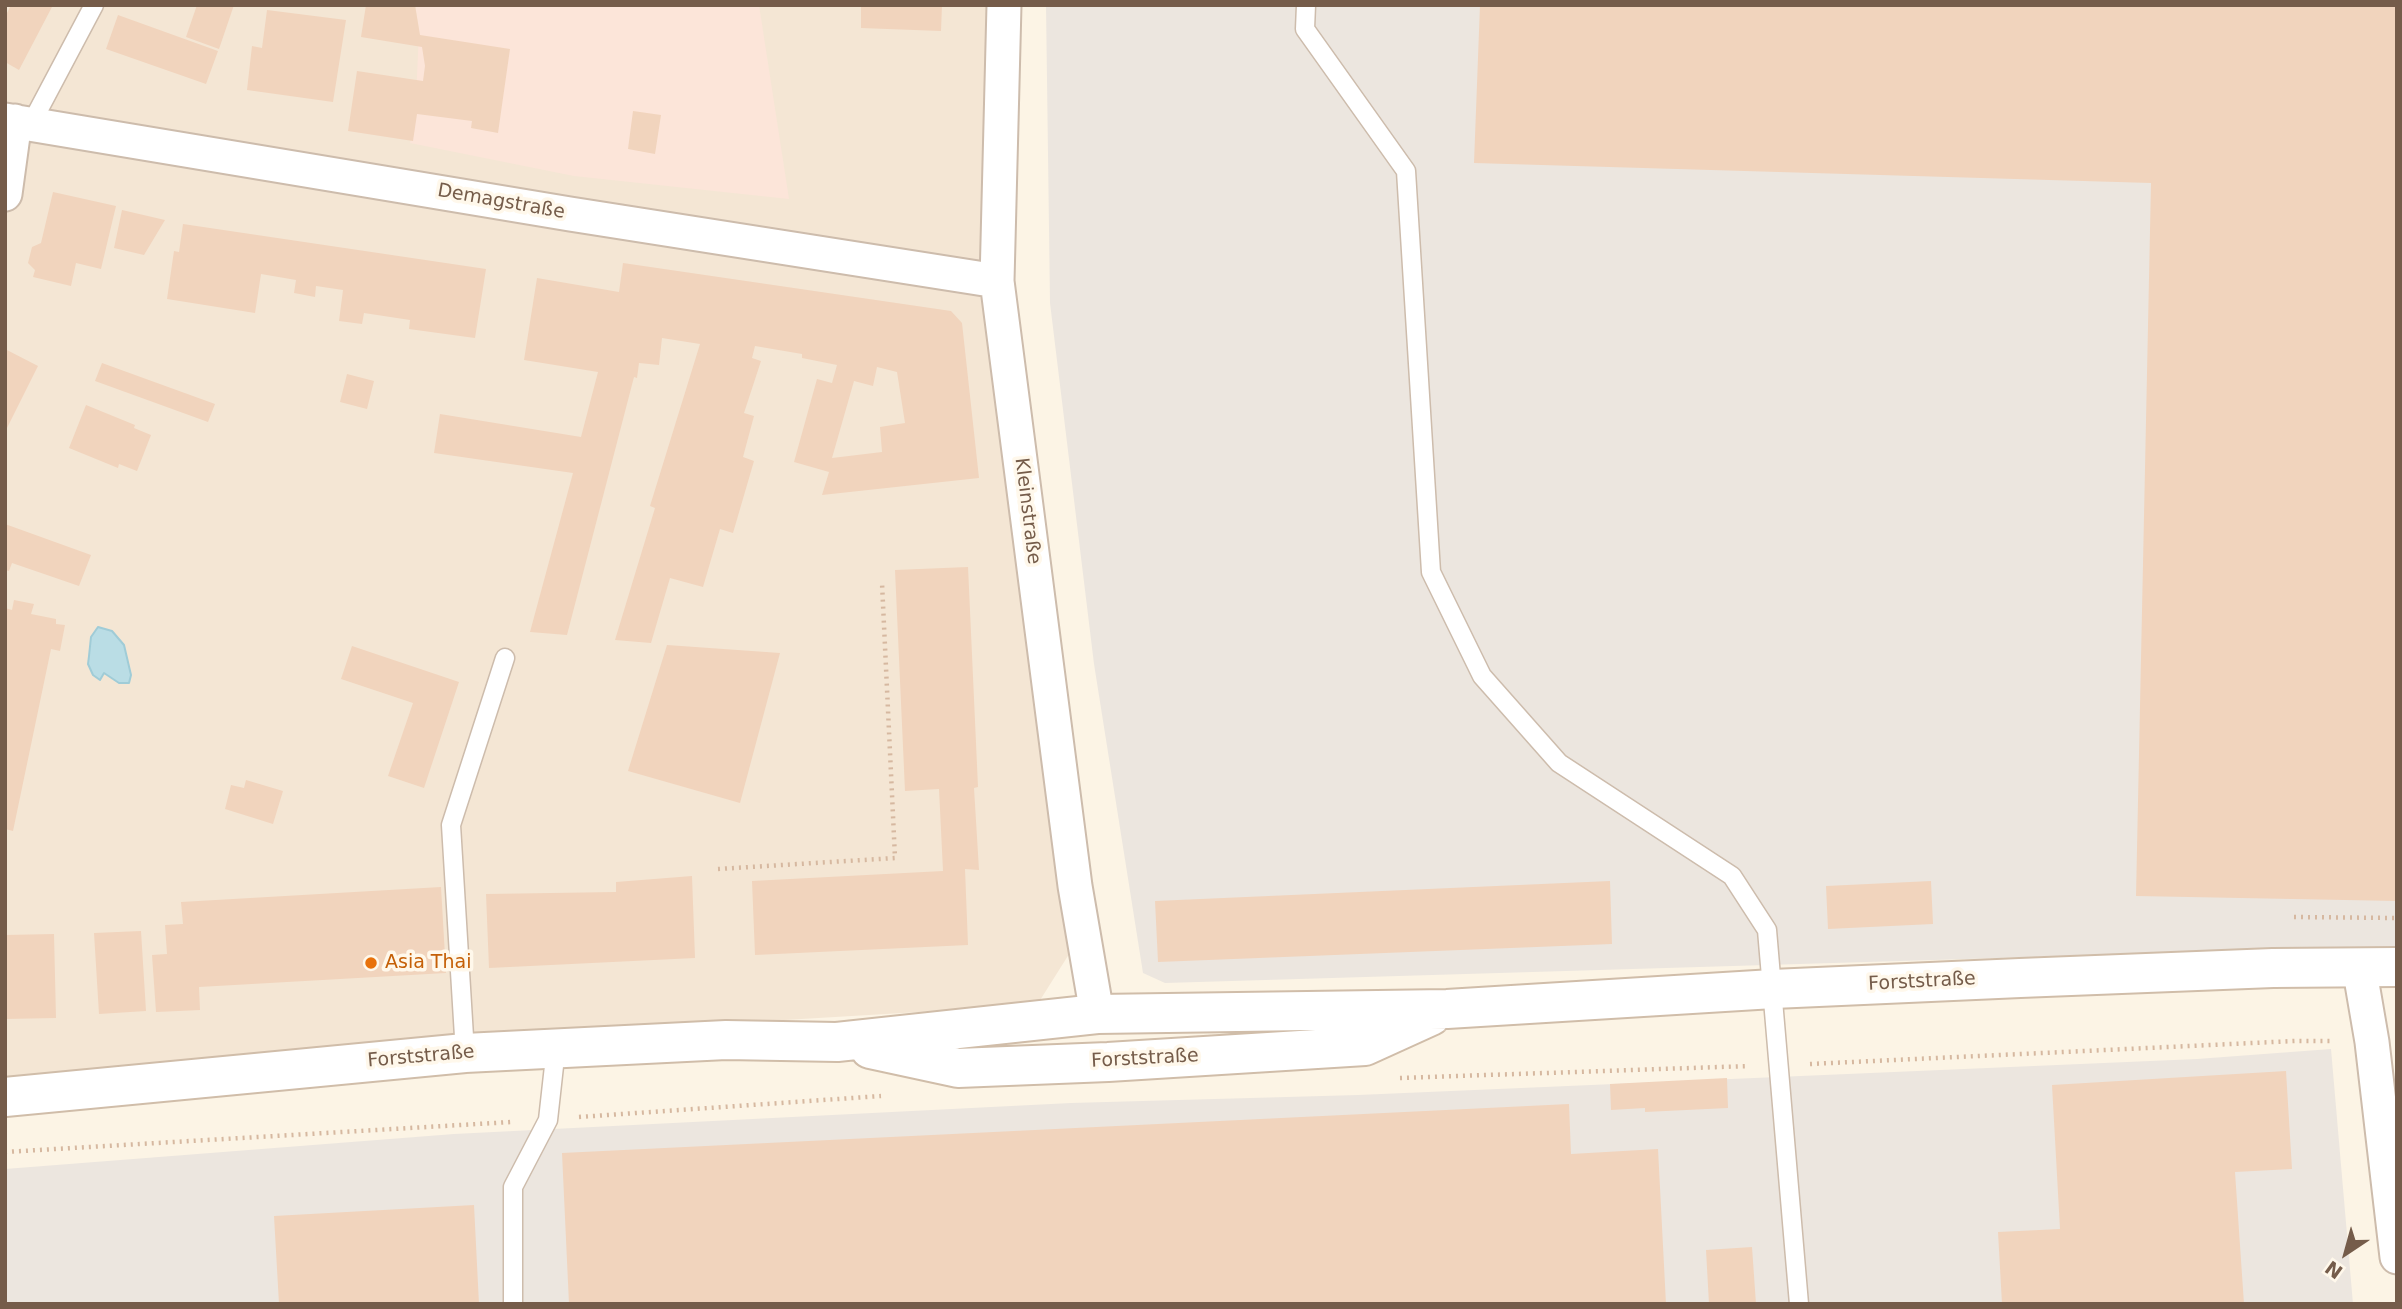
<!DOCTYPE html>
<meta charset="utf-8">
<style>
body{margin:0}
#map{position:relative;width:2402px;height:1309px;overflow:hidden;background:#fcf4e5;font-family:"DejaVu Sans",sans-serif}
canvas{display:block}
.frame{position:absolute;inset:0;border:7px solid #755c4a;pointer-events:none}
.north{position:absolute;left:2311px;top:1218px;width:70px;height:70px;-webkit-text-stroke:5px #fff8eb;paint-order:stroke;rotate:216deg;font-size:19px;font-weight:700;line-height:28px;text-align:center;color:#755c4a}
.north::after{content:'';display:block;margin:auto;width:24px;height:32px;background:#755c4a;clip-path:polygon(50% 0,100% 100%,50% 72%,0 100%)}
</style>
<div id="map">
<canvas width="2402" height="1309"></canvas>
<div class="frame"></div>
<div class="north">N</div>
</div>
<script>
const c = document.querySelector('canvas').getContext('2d');
c.lineJoin = 'round';
function fill(path, color) { c.fillStyle = color; c.fill(path, 'evenodd'); }
const toPath = rows => new Path2D(rows.map(r => 'M' + r).join(''));
function stroke(path, color, width, dash) { c.strokeStyle = color; c.lineWidth = width; c.lineCap = dash ? 'butt' : 'round'; c.setLineDash(dash || []); c.stroke(path); }
function drawText(font, color, halo, rows, align = 'center') {
  c.font = font + ' "DejaVu Sans",sans-serif'; c.lineWidth = 7; c.setLineDash([]); c.textBaseline = 'middle'; c.strokeStyle = halo; c.fillStyle = color; for (const [text, x, y, turn = 0] of rows) {
    c.save(); c.translate(x, y); c.rotate((+turn || 0) * Math.PI / 180); c.textAlign = isNaN(turn) ? turn : align; if (halo) c.strokeText(text, 0, 0); c.fillText(text, 0, 0); c.restore();
  }
}
fill(toPath([
 [5,5,989,5,1071,951,1037,1005,465,1039,5,1077]
]), '#f4e6d4');
fill(toPath([
 [415,5,759,5,789,199,574,176,410,143,415,121,419,31]
]), '#fce5d9');
fill(toPath([
 [1046,5,2397,5,2397,949,2301,949,1165,983,1143,973,1094,664,1050,303],
 [2331,1049,2353,1304,5,1304,5,1169,454,1134,1071,1103,1358,1095,2197,1059]
]), '#ece6df');
const water = toPath([
 [98,627,112,631,124,645,131,675,129,683,119,683,104,673,100,680,93,675,88,664,89,656,91,637,98,627]
]);
fill(water, '#badde5');
stroke(water, '#a0ccd7', 2);
fill(toPath([
 [11,5,53,5,19,70,5,62,5,17],
 [197,5,234,5,219,49,186,37],
 [366,5,415,5,420,35,510,49,498,133,471,128,472,121,417,114,413,141,348,131,357,71,423,81,425,66,422,47,361,37],
 [861,5,942,5,941,31,861,28],
 [1480,5,2397,5,2397,901,2136,896,2151,183,1474,163],
 [267,10,346,20,333,102,247,90,252,46,262,48],
 [118,15,218,51,206,84,106,49],
 [633,111,661,115,655,154,628,149],
 [53,192,116,206,101,269,76,263,71,286,33,277,35,270,28,263,32,247,41,243],
 [122,210,165,220,144,255,114,248],
 [183,224,486,269,475,338,409,329,410,320,364,313,362,324,339,321,343,290,316,286,315,297,294,293,296,280,261,274,255,313,167,299,174,251,179,252],
 [623,263,951,311,962,323,979,478,822,495,829,472,794,462,817,379,832,383,837,365,802,358,802,354,755,346,752,358,761,361,744,413,754,416,743,457,754,461,733,533,720,529,703,587,670,578,651,643,615,640,655,508,650,506,700,344,662,338,659,365,639,363,637,378,634,377,567,635,530,632,573,473,434,453,440,414,581,437,598,372,524,360,537,278,619,292],
 [877,367,897,372,905,423,880,427,882,452,832,458,854,381,873,386],
 [5,349,38,366,5,432],
 [102,363,215,404,208,422,95,381],
 [347,374,374,381,367,409,340,402],
 [86,405,135,425,134,428,151,435,137,471,119,464,118,468,69,448],
 [5,524,91,555,79,586,12,563,9,571,5,570],
 [968,567,978,787,974,788,979,870,965,869,968,945,755,955,752,881,943,871,939,789,905,791,895,570],
 [14,600,34,604,31,614,56,619,56,624,65,625,60,651,51,649,13,831,5,829,5,608,12,610],
 [667,645,780,653,740,803,628,771],
 [352,646,459,682,424,788,388,776,413,703,341,679],
 [246,780,283,791,273,824,225,809,231,785,244,788],
 [692,876,695,958,489,968,486,894,616,892,616,882],
 [1610,881,1612,944,1158,962,1155,901],
 [1931,881,1933,924,1828,929,1826,886],
 [441,887,446,973,199,987,200,1010,156,1012,152,955,167,954,165,925,183,924,181,902],
 [141,931,146,1011,99,1014,94,933],
 [54,934,56,1018,5,1019,5,935],
 [2286,1071,2292,1169,2235,1172,2244,1304,2002,1304,1998,1232,2060,1229,2052,1085],
 [1727,1078,1728,1108,1645,1112,1645,1108,1611,1110,1610,1084],
 [1569,1104,1571,1154,1658,1149,1666,1304,569,1304,562,1153],
 [474,1205,479,1304,279,1304,274,1216],
 [1752,1247,1756,1304,1709,1304,1706,1250]
]), '#f1d4bd');
const service = toPath([
 [1306,5,1305,29,1406,171,1431,572,1482,676,1559,763,1732,876,1767,930,1799,1304],
 [31,124,94,5],
 [465,1053,451,825,505,658],
 [513,1304,513,1187,548,1120,556,1048]
]);
const minor = toPath([
 [1004,5,997,281,1075,886,1097,1014],
 [5,120,570,214,997,281],
 [5,194,15,121],
 [2359,966,2372,1042,2397,1257]
]);
const secondary = toPath([
 [870,1049,958,1068,1108,1062,1365,1046,1431,1016],
 [5,1097,465,1053,726,1040,837,1042,1097,1014,1447,1009,1773,989,2020,978,2273,968,2397,967]
]);
stroke(service, '#cdbcac', 21);
stroke(minor, '#cdbcac', 37);
stroke(secondary, '#d0bda9', 42);
stroke(toPath([
 [718,869,895,858,882,583],
 [2294,917,2397,918],
 [1810,1064,2295,1041,2332,1041],
 [1400,1078,1749,1066],
 [579,1117,881,1096],
 [5,1152,511,1122]
]), '#d6b8a0', 4.5, [2, 5]);
stroke(service, '#fff', 18);
stroke(minor, '#fff', 33);
stroke(secondary, '#fff', 38);
for (const [x, y, r, color] of [
 [371,963,7,"#e8710a"]
]) { const dot = new Path2D(); dot.arc(x, y, r, 0, 2 * Math.PI); c.fillStyle = color; c.fill(dot); stroke(dot, '#fff8eb', 2.5); }
drawText('19px', '#755c4a', '#fff8eb', [
 ["Demagstraße",501,202,10],
 ["Kleinstraße",1027,511,83],
 ["Forststraße",1922,982,-3],
 ["Forststraße",421,1057,-5],
 ["Forststraße",1145,1059,-3]
]);
drawText('19px', '#c56008', '#fff8eb', [
 ["Asia Thai",385,963]
], 'left');
</script>
